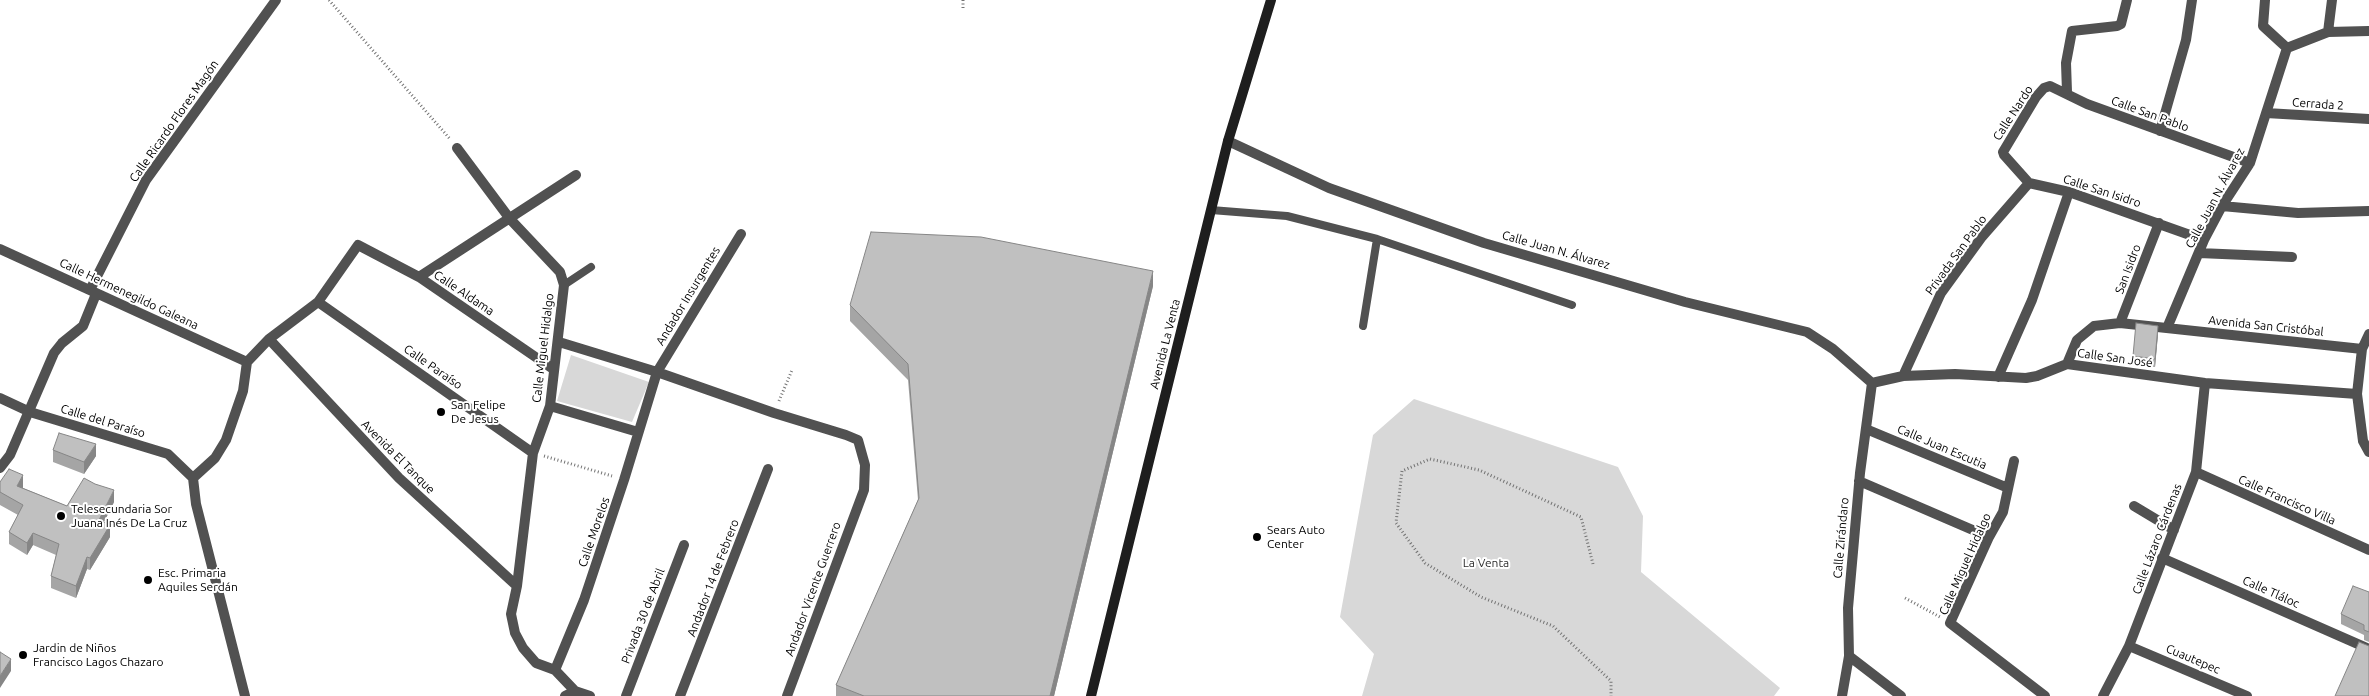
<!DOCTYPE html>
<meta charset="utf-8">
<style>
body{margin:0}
canvas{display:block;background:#fff}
</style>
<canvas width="2369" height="696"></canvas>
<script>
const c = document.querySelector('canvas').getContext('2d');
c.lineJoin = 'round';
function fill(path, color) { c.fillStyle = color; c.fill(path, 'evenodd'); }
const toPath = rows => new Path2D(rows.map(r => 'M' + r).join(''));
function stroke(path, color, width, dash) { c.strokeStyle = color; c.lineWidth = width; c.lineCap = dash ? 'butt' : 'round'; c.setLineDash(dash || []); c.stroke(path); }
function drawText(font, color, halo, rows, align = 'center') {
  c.font = font + ' Ubuntu,sans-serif'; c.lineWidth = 4; c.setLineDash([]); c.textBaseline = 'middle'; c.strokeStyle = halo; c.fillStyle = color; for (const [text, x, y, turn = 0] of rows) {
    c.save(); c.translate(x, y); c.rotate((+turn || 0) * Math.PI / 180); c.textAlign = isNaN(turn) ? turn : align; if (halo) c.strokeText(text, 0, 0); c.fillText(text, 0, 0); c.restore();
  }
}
fill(toPath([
 [571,355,649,382,632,422,557,401],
 [1414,399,1618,467,1643,516,1641,572,1780,688,1774,696,1362,696,1374,654,1340,617,1373,435]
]), '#d8d8d8');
stroke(toPath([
 [329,0,450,139],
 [963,0,963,10],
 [779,401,792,370],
 [544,456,612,476],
 [1593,564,1581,517,1479,470,1430,459,1402,471,1396,523,1425,563,1481,597,1553,626,1611,681,1611,696],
 [1905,598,1940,617]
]), '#737373', 3, [1, 2.5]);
stroke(toPath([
 [1211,210,1287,216,1377,239,1572,305],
 [564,285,591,267],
 [1363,326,1377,239]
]), '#515151', 8);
stroke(toPath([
 [2265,0,2263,26,2287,48],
 [2328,32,2332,0],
 [2287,48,2328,32,2369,31],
 [2067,92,2066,63,2072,31,2117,26,2121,24,2127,0],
 [2266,113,2369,119],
 [2160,131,2186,40,2192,0],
 [1228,141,1329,188,1484,243,1685,302,1807,332,1833,349,1872,383],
 [457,148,510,219,560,272,564,285,550,406,533,453,517,586,511,614,515,633,523,648,536,663,555,670],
 [2222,206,2298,213,2369,211],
 [2204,240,2069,192,2029,183,2004,155,2003,152,2036,97,2044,88,2050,86,2087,104,2250,163],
 [0,249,247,362],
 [2199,253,2292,257],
 [419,277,576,175],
 [90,290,146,180,276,0],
 [318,302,533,453],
 [2120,323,2159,223],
 [2167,328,2204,240,2222,206,2250,163,2287,48],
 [2369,334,2362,349,2357,394,2363,441,2369,452],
 [269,339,399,478,517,586],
 [559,342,657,372,774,413,846,435,858,440,865,465,864,490,787,696],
 [247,362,269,339,318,302,358,245,419,277,553,369],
 [2067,364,2077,340,2094,326,2120,323,2362,349],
 [1903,376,1941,293,1981,238,2029,183],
 [1998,377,2032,300,2069,192],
 [1872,383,1903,376,1955,374,2026,378,2037,376,2067,364,2205,383,2357,394],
 [0,398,30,412,168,454,193,478],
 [550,406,638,432],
 [1866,429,2008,488],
 [2014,461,2003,512,1989,537,1950,623,2045,696],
 [0,468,10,455,54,353,62,343,83,326,96,294],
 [2196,472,2369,550],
 [193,478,196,504,245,696],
 [193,478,215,458,226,440,243,391,247,362],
 [1859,481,1989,537],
 [2134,506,2174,530],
 [2162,558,2369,649],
 [2129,646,2247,696],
 [1849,656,1901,696],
 [575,691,555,670,584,600,624,480,657,372,741,234],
 [565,696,575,691,590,696],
 [626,696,684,545],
 [680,696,768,469],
 [1842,696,1849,656,1848,608,1860,473,1872,383],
 [2103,696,2129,646,2196,472,2205,383]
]), '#515151', 10);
stroke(toPath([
 [1091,696,1228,141,1271,0]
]), '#1e1e1e', 10);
fill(toPath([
 [1153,286,1054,696,836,696,836,685,918,500,908,380,850,321,850,305],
 [2158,334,2155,367,2133,365,2133,356],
 [53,450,96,456,84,474,53,462],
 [0,482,23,487,23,488,67,506,114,502,104,522,110,537,90,570,87,569,76,598,51,588,51,576,56,555,33,545,27,555,9,544,9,532,18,515,0,505],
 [2369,592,2369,642,2364,640,2364,635,2341,624,2341,614]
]), '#a5a5a5');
fill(toPath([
 [1153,271,1153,286,1054,696,1050,696],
 [2158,326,2158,334,2155,367,2155,359],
 [96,444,96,456,84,474,84,462],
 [23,475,23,487,17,498,17,486],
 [114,490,114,502,99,532,99,520],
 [110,525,110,537,90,570,90,558],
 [33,533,33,545,27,555,27,543],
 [87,557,87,569,76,598,76,586],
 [11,659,11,671,0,688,0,676]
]), '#868686');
const building = toPath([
 [871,232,981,237,1153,271,1050,696,864,696,836,685,919,498,908,364,850,305,871,232],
 [2136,323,2158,326,2155,359,2133,356,2136,323],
 [59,433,96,444,84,462,53,450,59,433],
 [9,469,23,475,17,486,67,506,84,478,95,484,114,490,99,520,110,525,90,558,87,557,76,586,51,576,59,544,33,533,27,543,9,532,23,505,0,492,0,482,9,469],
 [2353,586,2369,592,2369,632,2364,630,2364,625,2341,614,2353,586],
 [2359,642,2369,646,2369,696,2335,696,2359,642],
 [0,652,11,659,0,676,0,652]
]);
fill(building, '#c0c0c0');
stroke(building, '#868686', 1);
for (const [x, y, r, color] of [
 [441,412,5,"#000"],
 [61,516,5,"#000"],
 [1257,537,5,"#000"],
 [148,580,5,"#000"],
 [23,655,5,"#000"]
]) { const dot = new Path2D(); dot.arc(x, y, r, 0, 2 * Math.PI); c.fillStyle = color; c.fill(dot); stroke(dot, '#fff', 2); }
drawText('12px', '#000', '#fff', [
 ["Cerrada 2",2318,104,4],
 ["Calle Nardo",2013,113,-57],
 ["Calle San Pablo",2150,114,20],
 ["Calle Ricardo Flores Magón",174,121,-55],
 ["Calle San Isidro",2102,191,18],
 ["Calle Juan N. Álvarez",2215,198,-62],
 ["Calle Juan N. Álvarez",1556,250,16],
 ["Privada San Pablo",1956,255,-54],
 ["San Isidro",2128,269,-69],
 ["Calle Aldama",464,293,34],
 ["Calle Hermenegildo Galeana",129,294,25],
 ["Andador Insurgentes",688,296,-59],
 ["Avenida San Cristóbal",2266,326,6],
 ["Avenida La Venta",1165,344,-76],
 ["Calle Miguel Hidalgo",543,348,-83],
 ["Calle San José",2115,358,8],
 ["Calle Paraíso",433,367,35],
 ["Calle del Paraíso",103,421,17],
 ["Calle Juan Escutia",1942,447,23],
 ["Avenida El Tanque",398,457,45],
 ["Calle Francisco Villa",2287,500,24],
 ["Calle Morelos",594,532,-71],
 ["Calle Zirándaro",1841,538,-85],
 ["Calle Lázaro Cárdenas",2157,539,-69],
 ["Calle Miguel Hidalgo",1965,564,-66],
 ["Andador 14 de Febrero",713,578,-69],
 ["Andador Vicente Guerrero",813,589,-70],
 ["Calle Tláloc",2271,592,24],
 ["Privada 30 de Abril",643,616,-69],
 ["Cuautepec",2193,659,23]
]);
drawText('12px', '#000', '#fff', [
 ["San Felipe",451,405],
 ["De Jesus",451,419],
 ["Telesecundaria Sor",71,509],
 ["Juana Inés De La Cruz",71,523],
 ["Sears Auto",1267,530],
 ["Center",1267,544],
 ["Esc. Primaria",158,573],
 ["Aquiles Serdán",158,587],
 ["Jardin de Niños",33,648],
 ["Francisco Lagos Chazaro",33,662]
], 'left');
drawText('12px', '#2f2f2f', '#fff', [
 ["La Venta",1486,563]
]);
</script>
